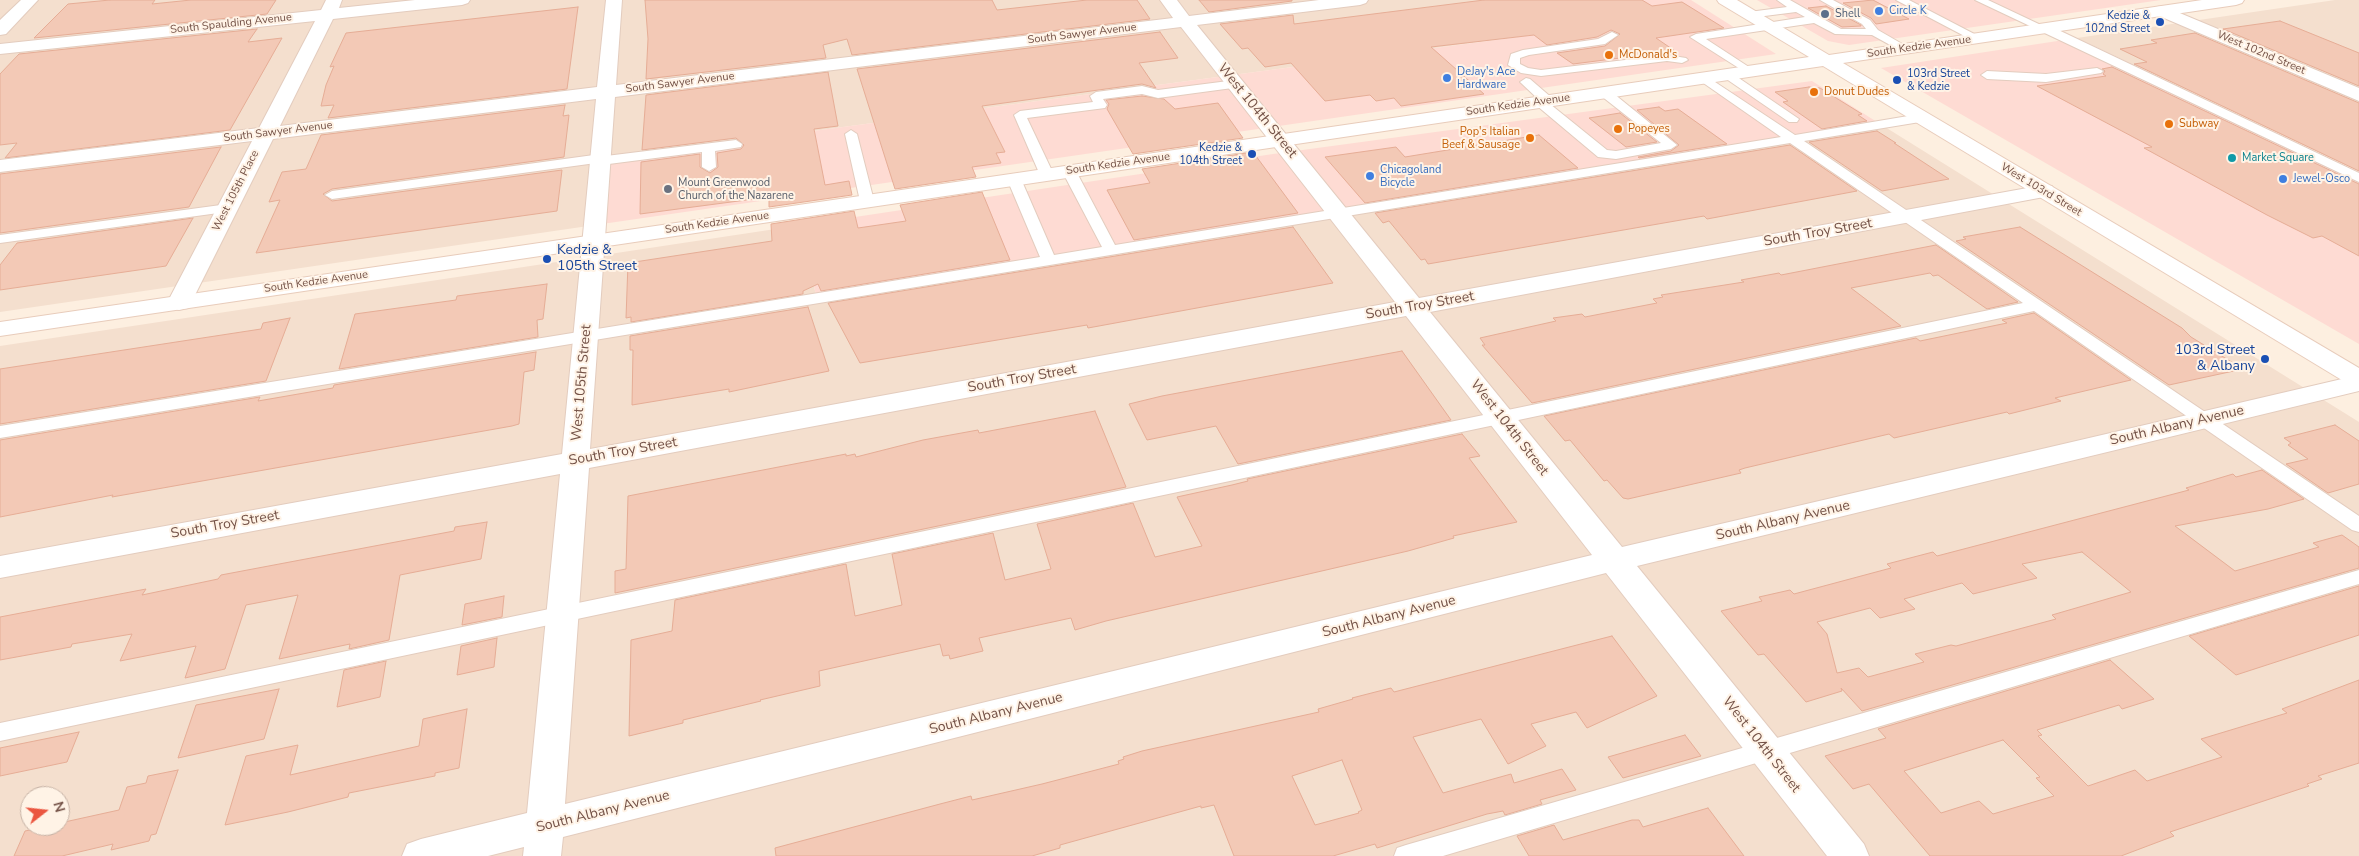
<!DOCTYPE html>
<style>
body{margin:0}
#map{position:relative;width:2359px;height:856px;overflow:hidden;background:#fdefe0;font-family:"Nunito Sans",sans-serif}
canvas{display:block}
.north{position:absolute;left:20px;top:786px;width:50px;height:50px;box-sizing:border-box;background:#fff3e6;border:1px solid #c7b3a6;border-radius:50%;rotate:74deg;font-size:14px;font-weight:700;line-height:20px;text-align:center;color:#745247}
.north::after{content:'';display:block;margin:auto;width:18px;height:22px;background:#eb5640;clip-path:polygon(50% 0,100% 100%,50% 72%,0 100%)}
</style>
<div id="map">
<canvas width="2359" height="856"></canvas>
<div class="north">N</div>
</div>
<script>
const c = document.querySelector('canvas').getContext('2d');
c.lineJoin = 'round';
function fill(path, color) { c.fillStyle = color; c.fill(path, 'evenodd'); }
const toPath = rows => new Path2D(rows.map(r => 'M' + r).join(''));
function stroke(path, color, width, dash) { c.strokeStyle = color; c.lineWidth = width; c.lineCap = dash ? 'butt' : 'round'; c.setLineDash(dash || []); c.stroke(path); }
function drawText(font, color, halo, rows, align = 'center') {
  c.font = font + ' "Nunito Sans",sans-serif'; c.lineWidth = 4; c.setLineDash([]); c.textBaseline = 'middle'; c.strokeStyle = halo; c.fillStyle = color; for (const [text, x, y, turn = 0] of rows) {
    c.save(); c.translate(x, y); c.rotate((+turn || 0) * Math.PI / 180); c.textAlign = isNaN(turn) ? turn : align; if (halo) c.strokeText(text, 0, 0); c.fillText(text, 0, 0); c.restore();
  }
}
fill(toPath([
 [0,0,1598,0,1630,22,603,159,595,225,0,312],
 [2335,0,2359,0,2359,172,2077,38],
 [1877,122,2359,422,2359,856,0,856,0,346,802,225,816,296],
 [30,796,60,796,60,826,30,826]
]), '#f4dfce');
fill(toPath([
 [1598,0,1691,0,1776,54,595,225,603,159,1630,22],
 [1757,0,2161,0,1849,45,1828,41],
 [2077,38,2359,172,2359,344,1881,68],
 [1812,81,1877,122,816,296,802,225,1273,154]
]), '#fedbd3');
const building = toPath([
 [110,0,155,0,152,4,191,0,276,0,267,14,34,38,68,4,110,0],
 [645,0,992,0,997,10,1087,0,1137,0,1150,19,852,55,847,39,823,45,826,58,646,79,648,39,645,0],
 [1199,0,1292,0,1292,1,1209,12,1199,0],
 [1484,0,1642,0,1652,6,1682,2,1724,28,1656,38,1675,51,1573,64,1557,53,1605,46,1620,34,1611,30,1597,37,1547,45,1534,35,1431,47,1484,94,1401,106,1394,98,1376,101,1370,95,1325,101,1291,63,1265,67,1248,48,1242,49,1220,24,1293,15,1294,24,1484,0],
 [1873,0,1909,19,1876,24,1871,18,1843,3,1873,0],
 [1826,6,1861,25,1861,26,1842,27,1808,8,1826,6],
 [578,7,567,89,328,118,334,105,321,106,326,85,334,66,330,67,346,33,578,7],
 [2280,21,2359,53,2359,86,2223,29,2280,21],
 [257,29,248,42,282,38,230,130,5,158,17,143,0,145,0,74,19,54,257,29],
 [1160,32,1178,58,1139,63,1156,88,1142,84,982,106,1005,152,996,153,1001,163,972,167,976,177,895,189,857,69,1160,32],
 [2195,33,2359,103,2359,171,2134,64,2147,62,2120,49,2157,43,2151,40,2195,33],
 [2112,67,2359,184,2359,256,2322,236,2313,238,2267,215,2144,148,2152,147,2037,86,2106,76,2103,74,2105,71,2102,69,2112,67],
 [828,72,838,126,814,129,825,185,849,181,852,195,769,207,769,197,640,214,641,162,700,154,700,167,710,173,718,167,717,153,741,149,744,145,736,138,642,150,646,95,828,72],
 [1809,87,1820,88,1862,114,1858,115,1867,121,1822,129,1783,102,1788,101,1775,92,1809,87],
 [1142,96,1164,99,1175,109,1218,103,1243,138,1133,154,1107,109,1109,104,1106,100,1142,96],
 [565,105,563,116,569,115,564,157,332,189,323,194,332,201,562,170,557,211,256,253,280,200,269,202,282,172,306,169,321,135,565,105],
 [1659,107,1665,111,1678,109,1727,144,1639,158,1638,157,1671,151,1679,145,1637,110,1659,107],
 [1620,113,1657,142,1626,147,1589,118,1620,113],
 [1877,131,1896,143,1894,143,1949,179,1882,191,1809,142,1877,131],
 [1539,135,1578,168,1365,203,1325,157,1396,147,1405,157,1539,135],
 [1790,145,1857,191,1707,219,1704,216,1428,264,1425,259,1421,260,1389,221,1383,223,1375,213,1790,145],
 [221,147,189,207,0,233,0,174,221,147],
 [1253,152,1298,213,1134,240,1107,190,1150,183,1142,169,1253,152],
 [982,192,1010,260,821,291,818,284,803,291,803,294,631,322,631,317,626,318,628,263,772,241,771,224,854,211,858,228,906,221,900,205,982,192],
 [193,218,166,266,0,290,0,265,17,243,193,218],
 [1293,227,1333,283,1088,328,1087,325,860,363,828,303,1293,227],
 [2020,227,2182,328,2191,337,2243,369,2169,385,1956,241,1966,239,1963,237,2020,227],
 [1936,245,2018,302,1987,309,1938,275,1933,276,1930,273,1851,288,1901,326,1532,403,1482,345,1485,345,1480,338,1556,321,1553,318,1582,314,1585,317,1657,303,1653,299,1663,297,1661,295,1744,282,1741,280,1779,273,1781,275,1936,245],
 [547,284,543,319,537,320,538,337,339,369,355,314,456,300,457,296,547,284],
 [808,307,829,371,729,392,729,389,632,405,633,350,630,350,630,336,808,307],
 [2034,313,2131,380,2055,398,2061,401,2009,414,2007,412,1894,438,1889,434,1745,468,1739,470,1741,473,1628,499,1623,498,1607,480,1604,481,1570,440,1565,441,1544,416,1916,338,1920,341,2007,323,2002,320,2034,313],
 [290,318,266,381,0,424,0,369,261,329,263,323,290,318],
 [1402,351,1451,420,1238,464,1216,426,1147,440,1129,404,1162,396,1402,351],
 [536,352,534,370,524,372,519,424,512,426,112,497,113,495,0,517,0,440,260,397,258,401,333,388,334,385,536,352],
 [1095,411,1126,487,615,593,615,571,626,569,628,496,846,454,846,456,855,454,856,457,923,440,978,430,979,433,1095,411],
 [2335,425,2359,441,2359,484,2328,493,2286,464,2308,459,2288,445,2291,443,2284,438,2335,425],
 [1462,434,1480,456,1469,458,1517,522,1453,536,1454,538,1408,551,1106,621,1075,630,1071,618,979,638,983,651,950,659,949,655,943,656,940,644,819,671,820,686,760,700,761,701,683,720,683,723,629,736,631,640,672,631,675,600,846,564,855,616,902,605,892,554,993,533,1005,580,1051,569,1037,524,1133,503,1155,557,1202,546,1177,497,1232,485,1248,481,1247,479,1462,434],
 [2262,470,2304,499,2268,509,2175,526,2235,571,2319,547,2313,543,2342,535,2359,547,2359,568,1862,711,1841,688,1842,691,1806,702,1764,654,1758,655,1721,611,1762,601,1759,597,1790,590,1794,594,1891,568,1887,564,1933,552,1937,556,2189,490,2186,488,2233,474,2236,477,2262,470],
 [2082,552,2131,592,2052,615,2056,619,1956,646,1951,645,1915,654,1924,662,1868,677,1859,668,1837,673,1827,634,1817,622,1870,608,1880,618,1915,609,1904,599,1962,583,1973,594,2037,578,2022,564,2082,552],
 [487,522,481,559,400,575,389,640,349,649,350,644,279,659,298,595,246,605,225,669,185,678,196,646,120,661,132,634,72,644,71,647,0,660,0,617,146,589,142,595,218,579,221,575,454,531,455,527,487,522],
 [2359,586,2359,635,2236,675,2189,636,2359,586],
 [504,596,502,617,462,625,465,604,504,596],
 [1612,636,1657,696,1587,728,1576,712,1531,724,1546,746,1508,764,1481,719,1413,737,1443,793,1511,774,1514,783,1562,769,1576,790,1540,800,1542,804,1505,815,1503,811,1487,814,1377,848,1375,844,1333,856,1234,856,1214,805,1201,808,1201,806,1060,845,1060,848,1032,856,776,856,775,848,940,804,971,796,972,800,1042,784,1119,764,1118,761,1124,759,1123,757,1142,751,1319,712,1318,709,1353,699,1352,698,1391,688,1394,692,1612,636],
 [1342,760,1362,810,1358,812,1359,813,1315,825,1292,776,1342,760],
 [497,638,494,667,457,675,461,646,497,638],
 [2110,660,2154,699,2122,709,2119,705,2037,730,2042,735,2038,736,2088,786,2135,770,2147,781,2222,757,2201,739,2287,713,2282,709,2359,680,2359,763,2318,776,2322,779,2307,784,2309,786,2170,832,2174,836,2121,856,1930,856,1869,784,1853,789,1825,756,1886,738,1878,729,2110,660],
 [2003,740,2040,777,2036,778,2054,796,1993,814,1979,801,1941,813,1904,771,2003,740],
 [386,661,380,697,337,707,344,670,386,661],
 [279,689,264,739,178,758,196,705,279,689],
 [467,709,459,768,435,773,435,776,349,793,348,797,288,812,225,825,246,756,298,745,290,775,419,746,423,719,467,709],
 [79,732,67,762,0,776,0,748,79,732],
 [1685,735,1701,756,1623,778,1608,757,1685,735],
 [178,770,156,834,151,835,149,841,111,850,113,844,62,856,14,856,25,831,49,826,60,826,60,823,119,810,127,787,146,783,148,776,178,770],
 [1708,808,1744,856,1529,856,1517,836,1554,825,1563,840,1632,820,1639,820,1643,827,1708,808]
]);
fill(building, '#f3c9b6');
stroke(building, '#e6ad96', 1);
const lane = toPath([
 [1777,0,1790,0,1841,29,1866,29,1862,24,1820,0,1833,0,1870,20,1878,30,1911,49,1909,51,1901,51,1872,35,1835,34,1814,23,1706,39,1752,69,1754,71,1748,74,1690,37,1696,34,1805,17,1796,12,1749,18,1744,15,1749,12,1787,7,1777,0],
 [1896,0,1909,0,1982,38,1980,40,1972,40,1896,0],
 [1975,0,1988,0,2043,26,2050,26,2359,173,2359,182,1975,0],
 [1612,32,1618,35,1605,44,1529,55,1520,58,1520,64,1528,68,1541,70,1667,55,1686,58,1688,60,1682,63,1667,61,1541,76,1521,73,1508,65,1511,54,1523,50,1598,39,1612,32],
 [2097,68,2103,71,2101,73,2046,82,1987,79,1981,75,1987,71,2046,74,2097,68],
 [1726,70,1730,72,1799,119,1797,122,1789,122,1722,76,1720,74,1722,72,1726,70],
 [1703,74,1795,135,1920,114,1924,115,1926,118,1924,121,1920,122,1804,141,2359,516,2359,532,2352,530,2034,311,0,741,0,723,2023,303,1790,143,0,438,0,426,1040,257,1007,179,1014,175,1021,179,1054,255,1102,247,1062,171,1069,167,1076,171,1115,245,1781,137,1699,80,1697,78,1699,76,1703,74],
 [1526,78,1530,79,1552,98,1554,101,1550,104,1607,150,1616,151,1661,143,1600,95,1598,92,1600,89,1604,88,1608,89,1677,145,1671,149,1616,159,1598,157,1536,105,1534,102,1538,99,1520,82,1526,78],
 [1236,80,1242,84,1240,87,1158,98,1142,94,1103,99,1107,105,1105,108,1027,118,1054,175,1047,179,1040,175,1014,115,1020,111,1093,102,1090,96,1096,92,1142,86,1158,90,1236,80],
 [851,130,857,134,874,201,867,205,860,201,845,134,851,130],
 [736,140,742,144,741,147,715,151,716,167,709,171,702,167,702,152,601,165,596,163,332,199,325,195,332,191,601,154,606,156,736,140],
 [228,204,235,208,233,211,0,243,0,235,228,204],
 [2359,570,2359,584,1443,856,1394,856,1397,848,1406,845,2359,570]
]);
const street = toPath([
 [21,0,38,0,6,34,0,35,0,20,21,0],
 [326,0,342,0,339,8,415,0,470,0,468,3,462,5,333,19,280,126,597,87,606,0,622,0,616,85,1173,18,1160,0,1177,0,1189,16,1319,0,1368,0,1366,3,1360,5,1197,25,1419,298,2044,185,2052,186,2055,191,2052,196,2044,197,1430,312,1622,547,2359,375,2359,391,1637,566,1864,844,1869,856,1827,856,1606,573,563,837,561,856,523,856,524,847,488,856,402,856,407,844,421,839,527,813,560,474,0,578,0,556,562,454,596,99,273,139,191,303,188,308,179,310,170,308,167,303,252,141,0,172,0,160,259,128,315,21,0,54,0,44,321,10,326,0],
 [1181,27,1395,302,590,449,615,97,1181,27],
 [1406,316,1592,555,565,804,589,468,1406,316],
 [2163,6,2359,88,2359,101,2157,15,2155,11,2157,7,2163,6]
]);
const secondary = toPath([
 [1717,0,1737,0,1829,55,2202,0,2244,0,2242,3,2236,5,1843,63,2359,368,2359,387,2350,385,1823,66,0,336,0,322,1809,57,1719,3,1717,0]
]);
stroke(lane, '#e3ccbe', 2);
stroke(street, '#e3ccbe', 2);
stroke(secondary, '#e8ccbb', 2);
fill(lane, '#fff');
fill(street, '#fff');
fill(secondary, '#fff');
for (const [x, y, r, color] of [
 [1879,11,5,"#3f7fe0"],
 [1825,14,5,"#5c6f8a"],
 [2160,22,5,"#1a4fb4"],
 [1609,55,5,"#e8710a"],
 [1447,78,5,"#3f7fe0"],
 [1897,80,5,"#1a4fb4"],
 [1814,92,5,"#e8710a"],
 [2169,124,5,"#e8710a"],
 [1618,129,5,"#e8710a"],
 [1530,138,5,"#e8710a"],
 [1252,154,5,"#1a4fb4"],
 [2232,158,5,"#0f9aa8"],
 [1370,176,5,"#3f7fe0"],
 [2283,179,5,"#3f7fe0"],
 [668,189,5,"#6b7280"],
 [547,259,5,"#1a4fb4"],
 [2265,359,5,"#1a4fb4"]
]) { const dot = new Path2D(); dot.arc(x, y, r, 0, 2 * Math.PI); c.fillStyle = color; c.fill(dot); stroke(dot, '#fff3e6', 2); }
drawText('11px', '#366cbe', '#fff3e6', [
 ["Circle K",1889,11],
 ["DeJay's Ace",1457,72],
 ["Hardware",1457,85],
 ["Chicagoland",1380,170],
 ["Bicycle",1380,183],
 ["Jewel-Osco",2293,179]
], 'left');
drawText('11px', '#4e5e75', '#fff3e6', [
 ["Shell",1835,14]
], 'left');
drawText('11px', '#164399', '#fff3e6', [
 ["Kedzie &",2150,16],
 ["102nd Street",2150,29],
 ["103rd Street",1907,74,"left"],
 ["& Kedzie",1907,87,"left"],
 ["Kedzie &",1242,148],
 ["104th Street",1242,161]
], 'right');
drawText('11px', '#745247', '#fff3e6', [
 ["South Spaulding Avenue",231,24,-6],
 ["South Sawyer Avenue",1082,34,-7],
 ["South Kedzie Avenue",1919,47,-8],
 ["West 102nd Street",2261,53,23],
 ["South Sawyer Avenue",680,83,-7],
 ["South Kedzie Avenue",1518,105,-8],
 ["South Sawyer Avenue",278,132,-7],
 ["South Kedzie Avenue",1118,164,-8],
 ["West 103rd Street",2041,190,31],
 ["West 105th Place",236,191,-63],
 ["South Kedzie Avenue",717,223,-8],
 ["South Kedzie Avenue",316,282,-8]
]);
drawText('11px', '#c56008', '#fff3e6', [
 ["McDonald's",1619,55],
 ["Donut Dudes",1824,92],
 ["Subway",2179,124],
 ["Popeyes",1628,129],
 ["Pop's Italian",1520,132,"right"],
 ["Beef & Sausage",1520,145,"right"]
], 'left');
drawText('11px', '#0d838f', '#fff3e6', [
 ["Market Square",2242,158]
], 'left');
drawText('11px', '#5b616d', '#fff3e6', [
 ["Mount Greenwood",678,183],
 ["Church of the Nazarene",678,196]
], 'left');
drawText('14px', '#745247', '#fff3e6', [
 ["West 104th Street",1257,111,51],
 ["South Troy Street",1818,233,-10],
 ["South Troy Street",1420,306,-10],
 ["South Troy Street",1022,379,-10],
 ["West 105th Street",582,383,-85],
 ["South Albany Avenue",2177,426,-13],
 ["West 104th Street",1509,428,52],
 ["South Troy Street",623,452,-10],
 ["South Albany Avenue",1783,521,-13],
 ["South Troy Street",225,525,-10],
 ["South Albany Avenue",1389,617,-14],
 ["South Albany Avenue",996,714,-14],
 ["West 104th Street",1761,745,52],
 ["South Albany Avenue",603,812,-14]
]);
drawText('14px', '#164399', '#fff3e6', [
 ["Kedzie &",557,251],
 ["105th Street",557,267],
 ["103rd Street",2255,351,"right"],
 ["& Albany",2255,367,"right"]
], 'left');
</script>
